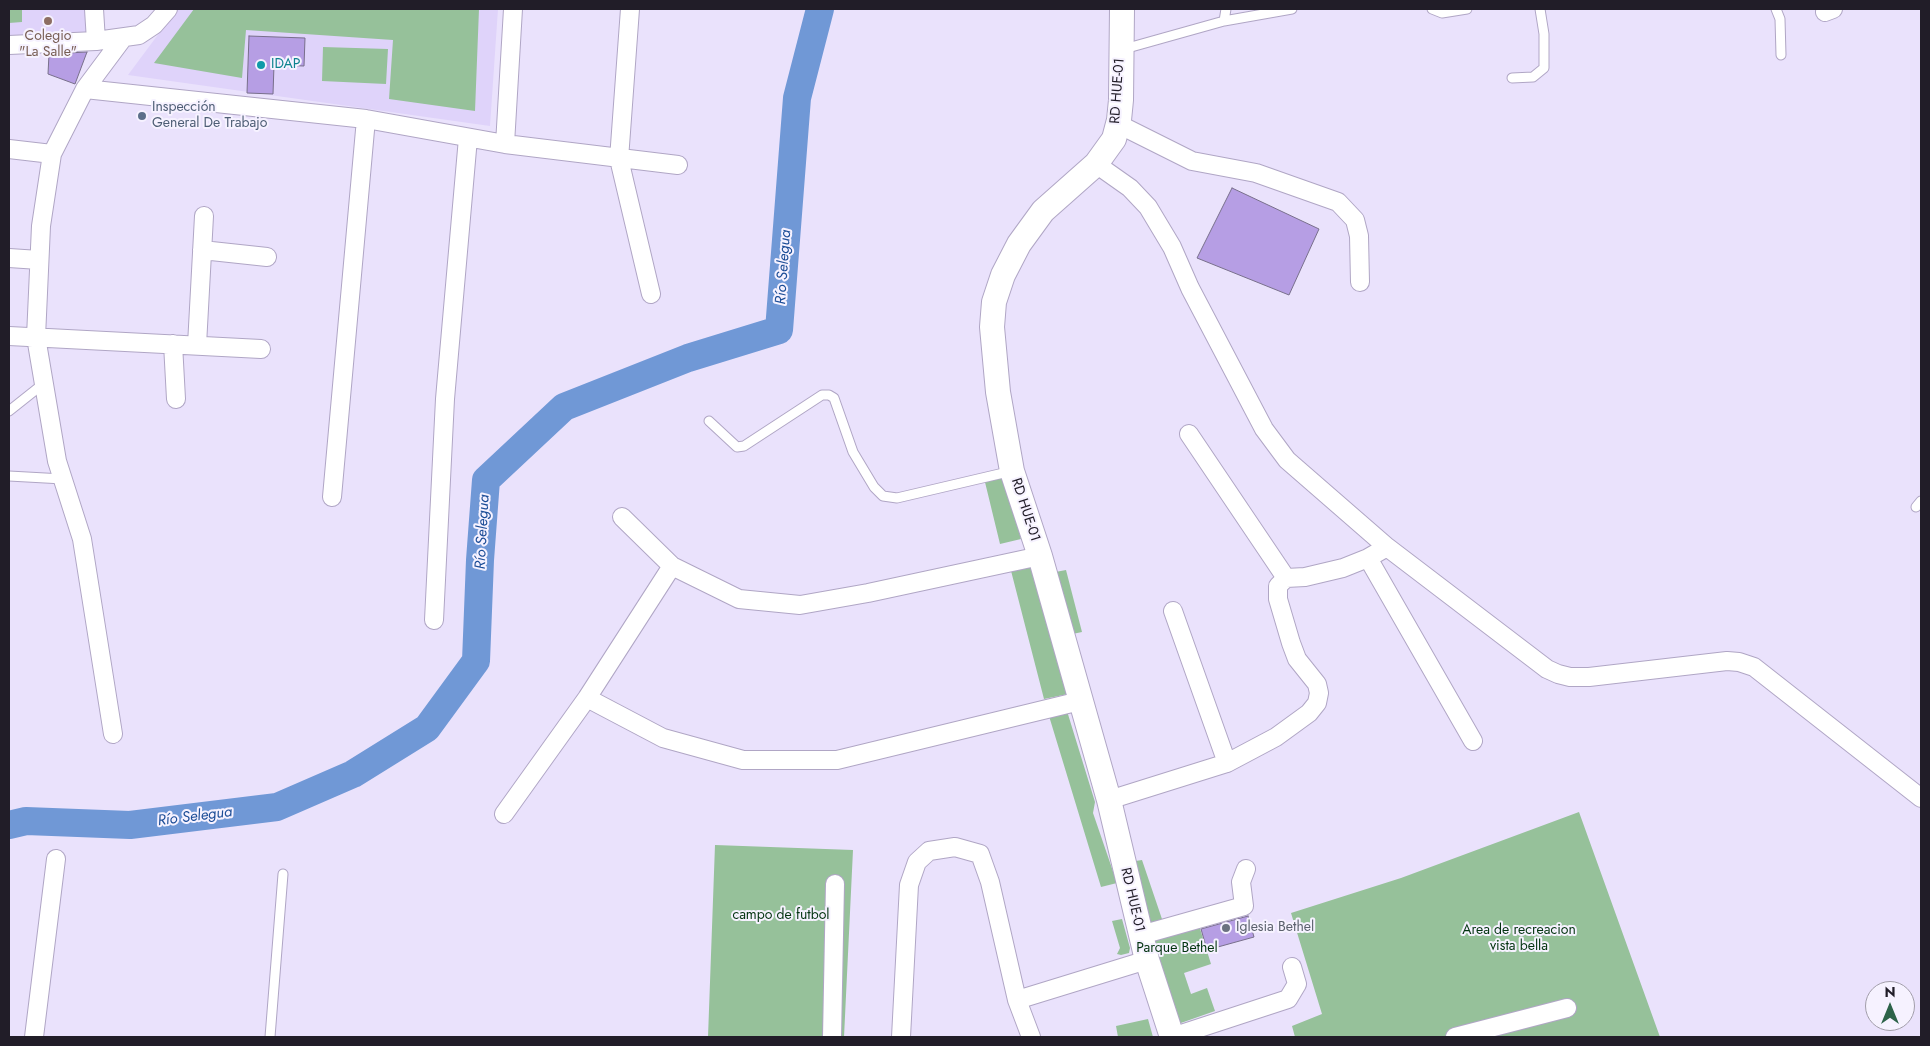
<!DOCTYPE html>
<meta charset="utf-8">
<style>
body{margin:0}
#map{position:relative;width:1930px;height:1046px;overflow:hidden;background:#eae2fc;font-family:Jost,sans-serif}
canvas{display:block}
.frame{position:absolute;inset:0;border:10px solid #211d28;pointer-events:none}
.north{position:absolute;left:1865px;top:981px;width:50px;height:50px;box-sizing:border-box;background:#f6f2ff;border:1px solid #a19da9;border-radius:50%;rotate:0deg;font-size:14px;font-weight:700;line-height:20px;text-align:center;color:#211d28}
.north::after{content:'';display:block;margin:auto;width:18px;height:22px;background:#2d6349;clip-path:polygon(50% 0,100% 100%,50% 72%,0 100%)}
</style>
<div id="map">
<canvas width="1930" height="1046"></canvas>
<div class="frame"></div>
<div class="north">N</div>
</div>
<script>
const c = document.querySelector('canvas').getContext('2d');
c.lineJoin = 'round';
function fill(path, color) { c.fillStyle = color; c.fill(path, 'evenodd'); }
const toPath = rows => new Path2D(rows.map(r => 'M' + r).join(''));
function stroke(path, color, width, dash) { c.strokeStyle = color; c.lineWidth = width; c.lineCap = dash ? 'butt' : 'round'; c.setLineDash(dash || []); c.stroke(path); }
function drawText(font, color, halo, rows, align = 'center') {
  c.font = font + ' Jost,sans-serif'; c.lineWidth = 4; c.setLineDash([]); c.textBaseline = 'middle'; c.strokeStyle = halo; c.fillStyle = color; for (const [text, x, y, turn = 0] of rows) {
    c.save(); c.translate(x, y); c.rotate((+turn || 0) * Math.PI / 180); c.textAlign = isNaN(turn) ? turn : align; if (halo) c.strokeText(text, 0, 0); c.fillText(text, 0, 0); c.restore();
  }
}
fill(toPath([
 [9,9,88,9,89,34,9,38],
 [177,9,498,9,490,126,128,75]
]), '#dfd3fa');
fill(toPath([
 [9,9,22,9,22,22,9,23],
 [194,9,479,9,475,111,389,99,393,40,246,30,242,78,154,63],
 [323,47,388,49,386,84,322,81],
 [1004,474,1021,539,1000,544,984,478],
 [1031,558,1068,694,1044,699,1009,563],
 [1066,570,1082,632,1063,636,1045,574],
 [1067,711,1095,802,1093,813,1117,883,1101,887,1049,716],
 [1579,812,1660,1037,1295,1037,1292,1026,1322,1014,1291,913,1401,878],
 [715,845,853,850,844,1037,708,1037],
 [1142,860,1163,922,1148,925,1129,862],
 [1122,919,1130,948,1129,953,1121,955,1117,954,1120,948,1112,921],
 [1197,919,1211,964,1184,973,1191,994,1207,988,1215,1011,1178,1024,1148,933],
 [1148,1019,1153,1037,1118,1037,1116,1026]
]), '#96c19a');
stroke(toPath([
 [9,825,26,821,130,825,277,807,353,774,427,728,476,661,480,560,486,480,564,407,688,358,779,330,797,98,820,9]
]), '#7098d6', 28);
const building = toPath([
 [249,36,305,38,304,66,274,65,273,94,247,93,249,36],
 [87,52,75,84,48,74,49,54,87,52],
 [1232,188,1319,229,1289,295,1197,258,1232,188],
 [1248,916,1254,937,1207,950,1201,929,1248,916]
]);
fill(building, '#b69ee4');
stroke(building, '#786f8b', 1);
const lane = toPath([
 [1432,9,1442,13,1467,9],
 [1776,9,1780,19,1781,55],
 [1224,21,1226,9],
 [1124,49,1224,21,1292,9],
 [1512,78,1533,77,1544,68,1544,34,1540,9],
 [9,411,43,384],
 [709,421,737,447,744,446,822,395,829,395,834,398,853,452,874,487,883,496,897,498,1012,471],
 [9,476,63,479],
 [1916,507,1921,501],
 [270,1037,283,874]
]);
const street = toPath([
 [94,9,96,41],
 [630,9,619,159,651,294],
 [1825,12,1833,9],
 [9,45,96,41,139,35,154,25,168,9],
 [85,89,366,119,505,144,678,165],
 [1118,124,1192,161,1256,173,1338,202,1355,220,1359,236,1360,282],
 [505,144,513,9],
 [9,149,52,154],
 [1096,164,1130,188,1148,207,1172,247,1190,288,1264,429,1287,460,1387,547,1547,669,1558,674,1570,677,1589,677,1727,661,1739,662,1754,667,1921,798],
 [202,250,267,257],
 [9,258,39,260],
 [9,336,261,349],
 [173,344,176,399],
 [197,345,204,216],
 [1189,434,1286,578],
 [332,497,366,119],
 [622,517,672,566,739,599,800,605,868,593,1040,556],
 [1368,558,1473,741],
 [1173,611,1227,763],
 [434,620,445,399,468,138],
 [587,698,663,738,743,760,837,760,1080,701],
 [113,734,82,539,57,461,36,337,41,226,52,154,85,89,123,38],
 [1109,800,1227,763,1276,737,1309,713,1317,703,1319,693,1317,684,1297,659,1291,643,1278,599,1278,586,1286,578,1305,577,1343,568,1368,558,1387,547],
 [504,814,587,698,672,566],
 [1141,935,1244,906,1241,882,1246,869],
 [1017,1000,1147,960],
 [34,1037,56,859],
 [832,1037,835,884],
 [901,1037,909,885,917,862,929,851,955,847,980,854,990,882,1017,1000,1031,1037],
 [1172,1037,1288,999,1297,984,1292,967],
 [1455,1037,1567,1008]
]);
const secondary = toPath([
 [1122,9,1121,100,1119,120,1114,139,1096,164,1043,211,1019,244,1003,275,994,302,992,327,998,392,1012,471,1040,556,1109,800,1147,960,1172,1037]
]);
stroke(lane, '#b0a6c5', 11);
stroke(street, '#b0a6c5', 20);
stroke(secondary, '#b0a6c5', 26);
stroke(lane, '#fff', 9);
stroke(street, '#fff', 18);
stroke(secondary, '#fff', 24);
for (const [x, y, r, color] of [
 [48,21,5,"#8d6e63"],
 [261,65,5,"#0f9aa8"],
 [142,116,5,"#5c6f8a"],
 [1226,928,5,"#6b7280"]
]) { const dot = new Path2D(); dot.arc(x, y, r, 0, 2 * Math.PI); c.fillStyle = color; c.fill(dot); stroke(dot, '#f6f2ff', 2); }
drawText('14px', '#785e54', '#f6f2ff', [
 ["Colegio",48,37],
 ["\"La Salle\"",48,53]
]);
drawText('14px', '#0d838f', '#f6f2ff', [
 ["IDAP",271,65]
], 'left');
drawText('14px', '#211d28', '#f6f2ff', [
 ["RD HUE-01",1118,91,-86],
 ["RD HUE-01",1025,510,72],
 ["RD HUE-01",1132,900,77]
]);
drawText('14px', '#4e5e75', '#f6f2ff', [
 ["Inspección",152,108],
 ["General De Trabajo",152,124]
], 'left');
drawText('14px', '#02330f', '#f6f2ff', [
 ["campo de futbol",781,916],
 ["Area de recreacion",1519,931],
 ["vista bella",1519,947],
 ["Parque Bethel",1177,949]
]);
drawText('14px', '#5b616d', '#f6f2ff', [
 ["Iglesia Bethel",1236,928]
], 'left');
drawText('italic 15px', '#1c4d97', '#f6f2ff', [
 ["Río Selegua",784,267,-86],
 ["Río Selegua",483,532,-87],
 ["Río Selegua",195,817,-7]
]);
</script>
